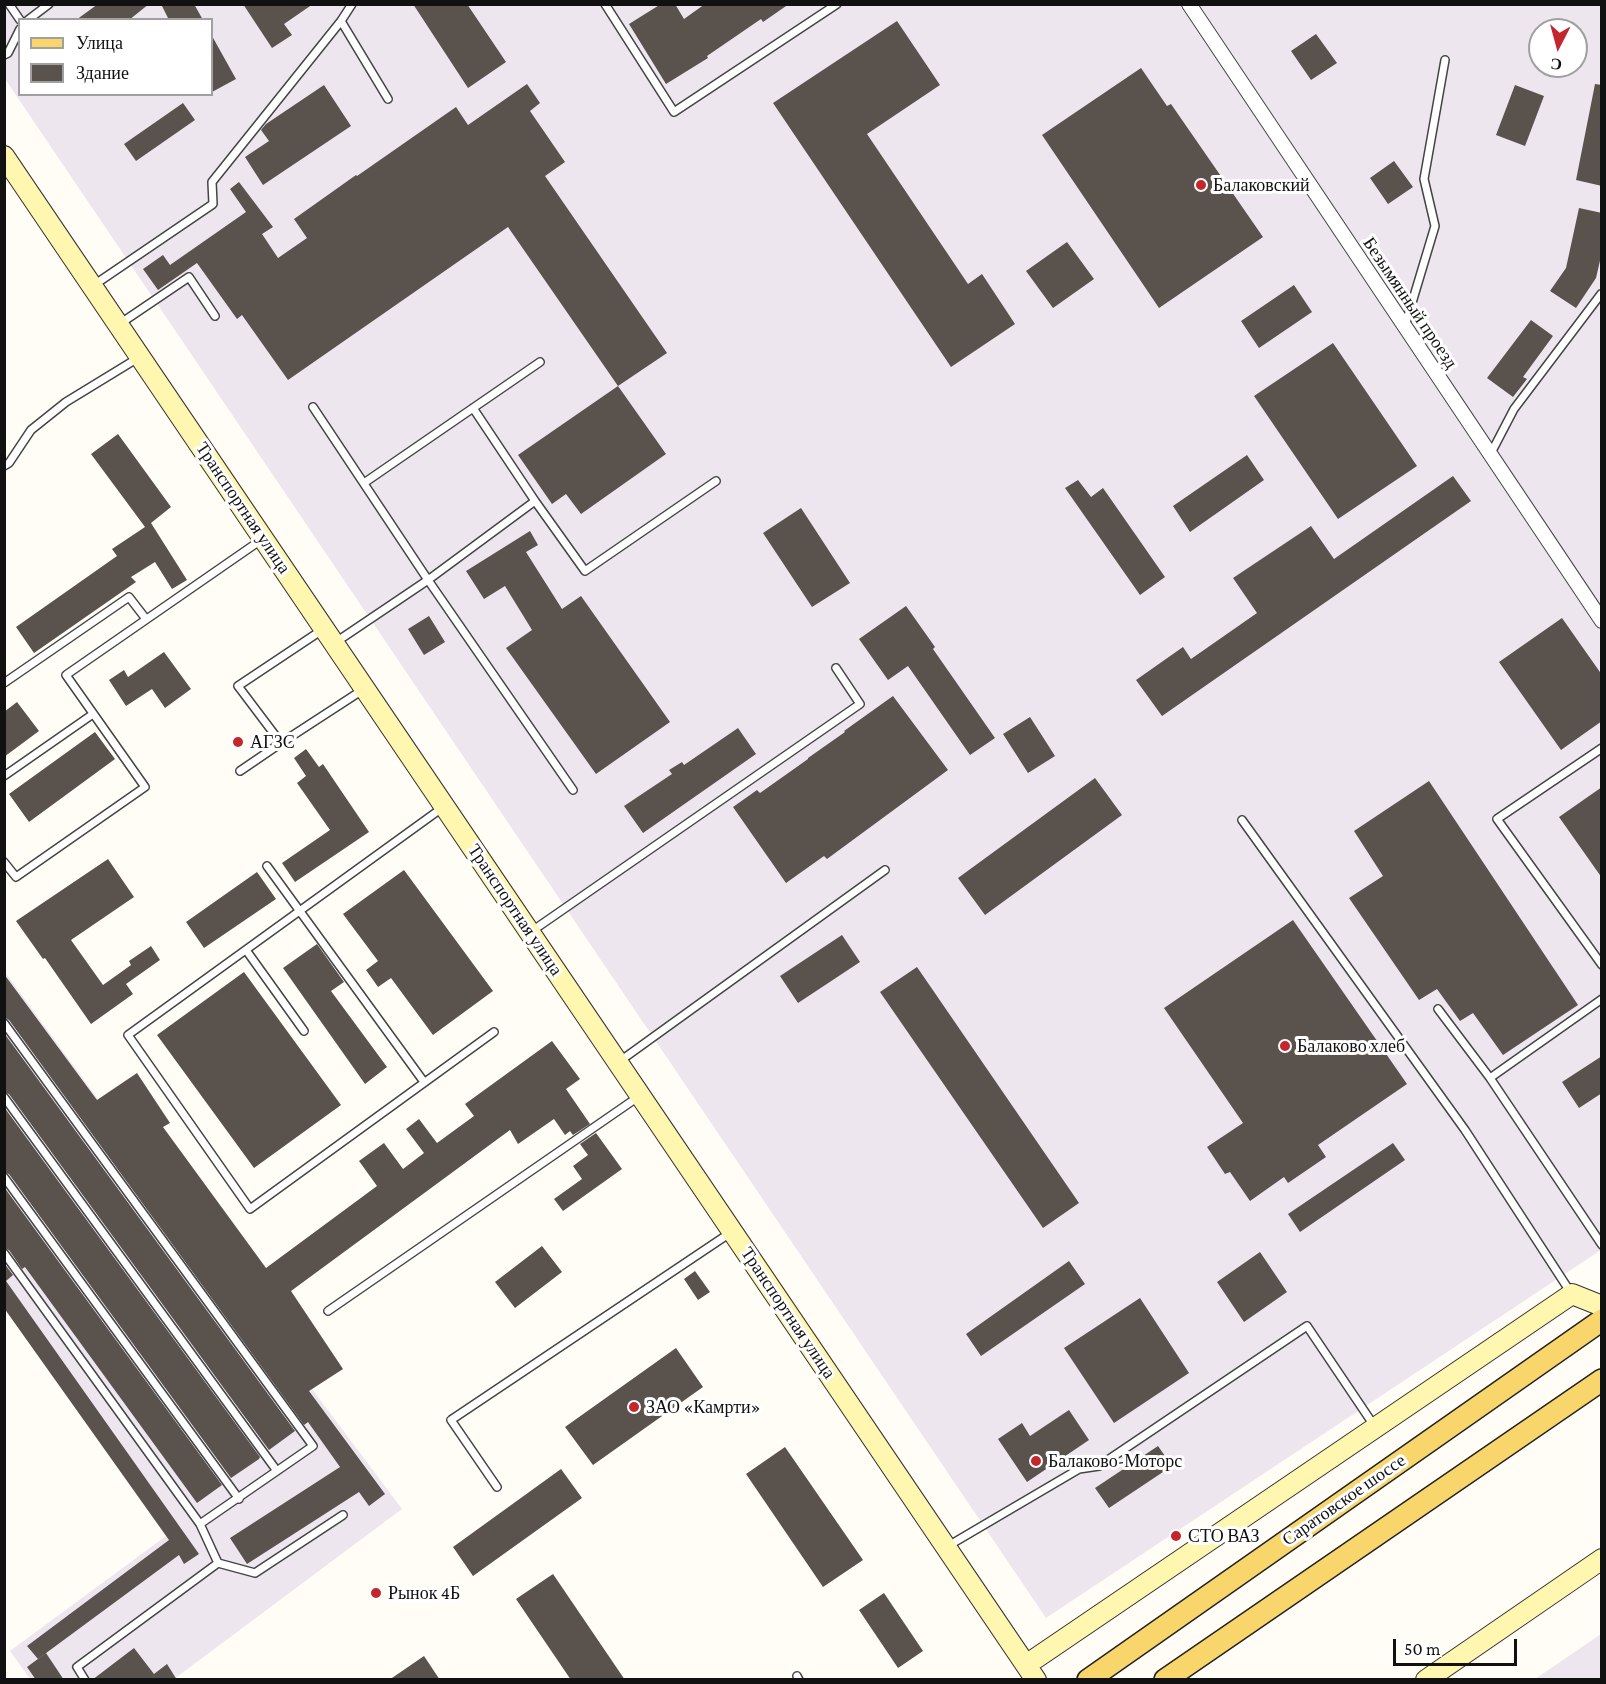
<!DOCTYPE html>
<meta charset="utf-8">
<style>
body{margin:0}
#map{position:relative;width:1606px;height:1684px;overflow:hidden;background:#fffdf5;font-family:"Crimson Pro",serif}
canvas{display:block}
.frame{position:absolute;inset:0;border:6px solid #111;pointer-events:none}
.legend{position:absolute;left:18px;top:18px;width:195px;height:78px;box-sizing:border-box;background:#fff;border:2px solid #a0a0a0;margin:0;padding:8px 10px;list-style:none;font-size:18px;color:#111}
.legend li{display:flex;align-items:center;gap:12px;height:30px}
.legend b{width:30px;border:2px solid #a0a0a0}
.north{position:absolute;left:1528px;top:18px;width:60px;height:60px;box-sizing:border-box;background:#fff;border:2px solid #a0a0a0;border-radius:50%;rotate:186deg;font-size:16px;font-weight:700;line-height:24px;text-align:center;color:#111}
.north::after{content:'';display:block;margin:auto;width:21px;height:27px;background:#c4262e;clip-path:polygon(50% 0,100% 100%,50% 72%,0 100%)}
.scale{position:absolute;left:1393px;top:1639px;width:124px;height:27px;box-sizing:border-box;border:3px solid #111;border-top:0;padding-left:8px;font-size:18px;line-height:21px;white-space:nowrap;color:#111;-webkit-text-stroke:4px #fff;paint-order:stroke}
</style>
<div id="map">
<canvas width="1606" height="1684"></canvas>
<div class="frame"></div>
<ul class="legend">
<li><b style="height:8px;background:#f9d66b"></b>Улица</li>
<li><b style="height:16px;background:#5a524d"></b>Здание</li>
</ul>
<div class="north">С</div>
<div class="scale">50 m</div>
</div>
<script>
const c = document.querySelector('canvas').getContext('2d');
c.lineJoin = 'round';
function fill(path, color) { c.fillStyle = color; c.fill(path, 'evenodd'); }
const toPath = rows => new Path2D(rows.map(r => 'M' + r).join(''));
function stroke(path, color, width, dash) { c.strokeStyle = color; c.lineWidth = width; c.lineCap = dash ? 'butt' : 'round'; c.setLineDash(dash || []); c.stroke(path); }
function drawText(font, color, halo, rows, align = 'center') {
  c.font = font + ' "Crimson Pro",serif'; c.lineWidth = 6; c.setLineDash([]); c.textBaseline = 'middle'; c.strokeStyle = halo; c.fillStyle = color; for (const [text, x, y, turn = 0] of rows) {
    c.save(); c.translate(x, y); c.rotate((+turn || 0) * Math.PI / 180); c.textAlign = isNaN(turn) ? turn : align; if (halo) c.strokeText(text, 0, 0); c.fillText(text, 0, 0); c.restore();
  }
}
fill(toPath([
 [4,5,1601,5,1601,1250,1046,1618,5,79],
 [20,20,212,20,212,94,20,94],
 [1540,30,1576,30,1576,66,1540,66],
 [4,971,255,1313,402,1509,174,1679,30,1679,10,1651,166,1536,5,1308],
 [1601,1634,1601,1679,1535,1679]
]), '#eee6ef');
fill(toPath([
 [98,4,149,4,129,20,76,20],
 [161,4,194,4,203,20,169,20],
 [243,4,313,4,284,24,292,35,272,48],
 [413,4,467,4,506,62,468,88],
 [661,4,675,4,684,19,705,4,789,4,763,22,761,19,707,56,708,58,666,84,629,24],
 [897,21,940,85,867,134,968,284,982,274,1015,324,951,367,773,103],
 [1316,34,1337,63,1311,80,1291,51],
 [212,36,236,79,212,92],
 [1141,68,1167,106,1171,104,1263,237,1159,308,1042,135],
 [527,84,540,103,530,111,565,162,545,176,667,353,618,386,508,227,288,380,242,315,237,319,197,263,158,290,143,269,163,255,170,265,246,212,230,189,239,182,273,227,262,234,278,258,307,238,294,219,356,175,357,176,456,107,468,125],
 [1595,84,1602,85,1602,186,1576,180],
 [324,85,351,126,263,185,245,157,269,141,261,130,266,124],
 [1515,85,1544,96,1525,146,1496,135],
 [183,103,195,120,136,161,124,144],
 [1394,161,1413,187,1388,204,1370,178],
 [1579,208,1602,213,1602,252,1596,278,1576,308,1550,291,1566,268],
 [1067,242,1094,279,1053,308,1026,271],
 [1294,285,1312,312,1259,348,1241,321],
 [1531,320,1553,336,1523,377,1527,379,1513,397,1487,378],
 [1333,343,1417,466,1338,519,1254,396],
 [618,386,666,454,581,514,566,494,552,504,518,455],
 [118,434,171,507,151,523,187,580,172,589,155,562,131,577,136,582,34,653,16,627,117,556,112,549,145,527,91,454],
 [1247,455,1264,480,1190,532,1173,506],
 [1453,476,1471,501,1162,716,1136,680,1183,647,1191,659,1257,613,1233,578,1311,526,1334,559],
 [1078,480,1091,497,1103,488,1165,577,1140,595,1065,488],
 [801,508,850,583,812,607,763,533],
 [530,531,538,545,526,552,562,609,581,596,670,722,596,774,506,648,532,630,505,586,484,599,466,571],
 [906,606,935,647,933,649,995,738,970,755,908,666,888,680,859,639],
 [429,616,445,642,424,655,408,629],
 [1562,618,1602,675,1602,721,1561,750,1499,662],
 [164,652,191,689,165,708,152,689,126,706,109,680,124,670,128,677],
 [893,696,948,770,827,859,824,856,786,883,733,807,757,790,760,793,808,759,808,758,845,732,844,731],
 [17,702,39,731,4,757,4,712],
 [1030,717,1055,756,1028,773,1003,734],
 [738,728,756,754,643,833,624,806,672,774,669,770,682,762,684,765],
 [95,732,115,759,29,822,9,794],
 [306,749,319,767,323,764,369,832,295,882,282,863,330,830,297,783,306,776,294,758],
 [1095,778,1122,815,985,915,958,878],
 [1429,781,1578,1005,1503,1055,1473,1013,1460,1021,1437,989,1419,1000,1349,898,1383,876,1354,831],
 [1602,787,1602,878,1559,817],
 [108,859,134,897,71,940,103,985,131,965,129,961,151,946,160,960,126,984,133,994,91,1024,45,958,43,959,16,921],
 [404,870,493,991,433,1035,391,978,378,987,366,970,378,961,343,914],
 [257,872,276,899,204,948,186,922],
 [1293,920,1407,1084,1318,1145,1326,1157,1288,1183,1284,1177,1250,1201,1230,1172,1225,1174,1207,1147,1243,1123,1164,1008],
 [842,935,860,962,798,1003,780,976],
 [317,944,344,982,331,991,387,1067,365,1084,283,968],
 [917,967,1079,1203,1043,1228,880,992],
 [244,972,341,1105,254,1168,157,1035],
 [4,974,97,1100,137,1073,170,1123,163,1127,266,1268,377,1186,359,1161,384,1143,403,1169,424,1153,406,1129,419,1119,437,1143,474,1116,465,1104,552,1041,580,1079,566,1089,590,1124,573,1135,570,1131,565,1135,554,1119,518,1144,510,1130,291,1291,343,1369,309,1391,385,1494,369,1506,359,1492,247,1564,230,1538,340,1467,308,1422,304,1425,9,1020,4,1017],
 [4,1033,295,1431,269,1450,9,1094,4,1092],
 [1602,1056,1602,1093,1579,1108,1562,1082],
 [4,1107,260,1457,259,1459,234,1476,231,1478,9,1174,4,1172],
 [596,1133,622,1169,563,1211,554,1199,582,1179,573,1166,588,1155,580,1144],
 [1393,1143,1405,1160,1300,1232,1288,1214],
 [4,1187,222,1485,197,1503,25,1267,22,1269,9,1250,4,1248],
 [542,1246,562,1272,515,1308,495,1282],
 [1260,1252,1287,1292,1244,1322,1217,1282],
 [1069,1261,1085,1284,981,1356,966,1334],
 [4,1263,13,1275,6,1281,199,1554,184,1564,179,1555,38,1659,27,1646,169,1540,4,1308],
 [695,1271,710,1292,698,1300,684,1279],
 [1140,1298,1189,1373,1114,1423,1064,1348],
 [676,1348,703,1387,593,1465,565,1427],
 [1069,1410,1089,1440,1027,1482,998,1439,1022,1423,1030,1436],
 [1158,1446,1172,1466,1109,1508,1095,1488],
 [785,1447,863,1560,823,1587,746,1474],
 [561,1469,582,1498,473,1576,453,1547],
 [553,1574,625,1680,571,1680,516,1599],
 [884,1593,923,1651,898,1668,859,1610],
 [134,1648,154,1674,167,1664,177,1680,92,1680],
 [46,1653,64,1680,36,1680,27,1667],
 [424,1656,440,1680,389,1680]
]), '#5a524d');
const lane = toPath([
 [9,4,20,20],
 [605,4,674,112,837,4],
 [28,20,49,4],
 [341,21,388,99],
 [4,55,8,53,20,29],
 [94,285,213,204,212,182,341,21,352,4],
 [121,323,189,277,215,316],
 [1405,326,1435,226,1424,179,1445,60],
 [313,407,428,580,535,501,585,571,716,481],
 [473,408,535,501],
 [1490,455,1514,409,1601,294],
 [4,466,9,463,31,430,66,402,138,358],
 [364,483,540,362],
 [322,630,238,686,281,743,364,689],
 [336,642,428,580,573,790],
 [4,683,129,597,146,619],
 [1602,748,1497,819,1602,965],
 [240,771,281,743],
 [4,776,93,714],
 [442,808,128,1035,250,1209,494,1032],
 [1242,820,1465,1130,1571,1293],
 [4,862,16,877,145,787,66,675,261,540],
 [267,866,424,1082],
 [532,931,860,704,836,668],
 [246,950,304,1031],
 [1438,1009,1490,1078,1602,1245],
 [4,1023,313,1446,200,1524],
 [620,1061,885,870],
 [1490,1078,1602,999],
 [4,1097,277,1471],
 [4,1177,239,1499],
 [4,1253,200,1524,218,1563,77,1667,85,1680],
 [328,1311,638,1097],
 [497,1487,451,1420,730,1233],
 [948,1546,1079,1469,1099,1466,1307,1326,1375,1427],
 [218,1563,255,1573,343,1515],
 [797,1676,799,1680]
]);
const street = toPath([
 [1189,4,1602,621]
]);
const secondary = toPath([
 [4,156,1036,1680],
 [1026,1665,1572,1294,1602,1306],
 [1426,1680,1602,1559]
]);
const primary = toPath([
 [1088,1680,1602,1320],
 [1165,1680,1602,1380]
]);
stroke(lane, '#444', 10);
stroke(street, '#444', 16);
stroke(secondary, '#333', 22);
stroke(primary, '#222', 24);
stroke(lane, '#fff', 7);
stroke(street, '#fff', 14);
stroke(secondary, '#fff6b0', 20);
stroke(primary, '#f9d66b', 21);
for (const [x, y, r, color] of [
 [1201,185,6,"#c4262e"],
 [238,742,6,"#c4262e"],
 [1285,1046,6,"#c4262e"],
 [634,1407,6,"#c4262e"],
 [1036,1461,6,"#c4262e"],
 [1176,1536,6,"#c4262e"],
 [376,1593,6,"#c4262e"]
]) { const dot = new Path2D(); dot.arc(x, y, r, 0, 2 * Math.PI); c.fillStyle = color; c.fill(dot); stroke(dot, '#fff', 2); }
drawText('18px', '#111', '#fff', [
 ["Балаковский",1213,185],
 ["АГЗС",250,742],
 ["Балаково хлеб",1297,1046],
 ["ЗАО «Камрти»",646,1407],
 ["Балаково-Моторс",1048,1461],
 ["СТО ВАЗ",1188,1536],
 ["Рынок 4Б",388,1593]
], 'left');
drawText('18px', '#111', '#fff', [
 ["Безымянный проезд",1410,303,56],
 ["Транспортная улица",243,508,56],
 ["Транспортная улица",515,910,56],
 ["Транспортная улица",788,1313,56],
 ["Саратовское шоссе",1344,1500,-35]
]);
</script>
